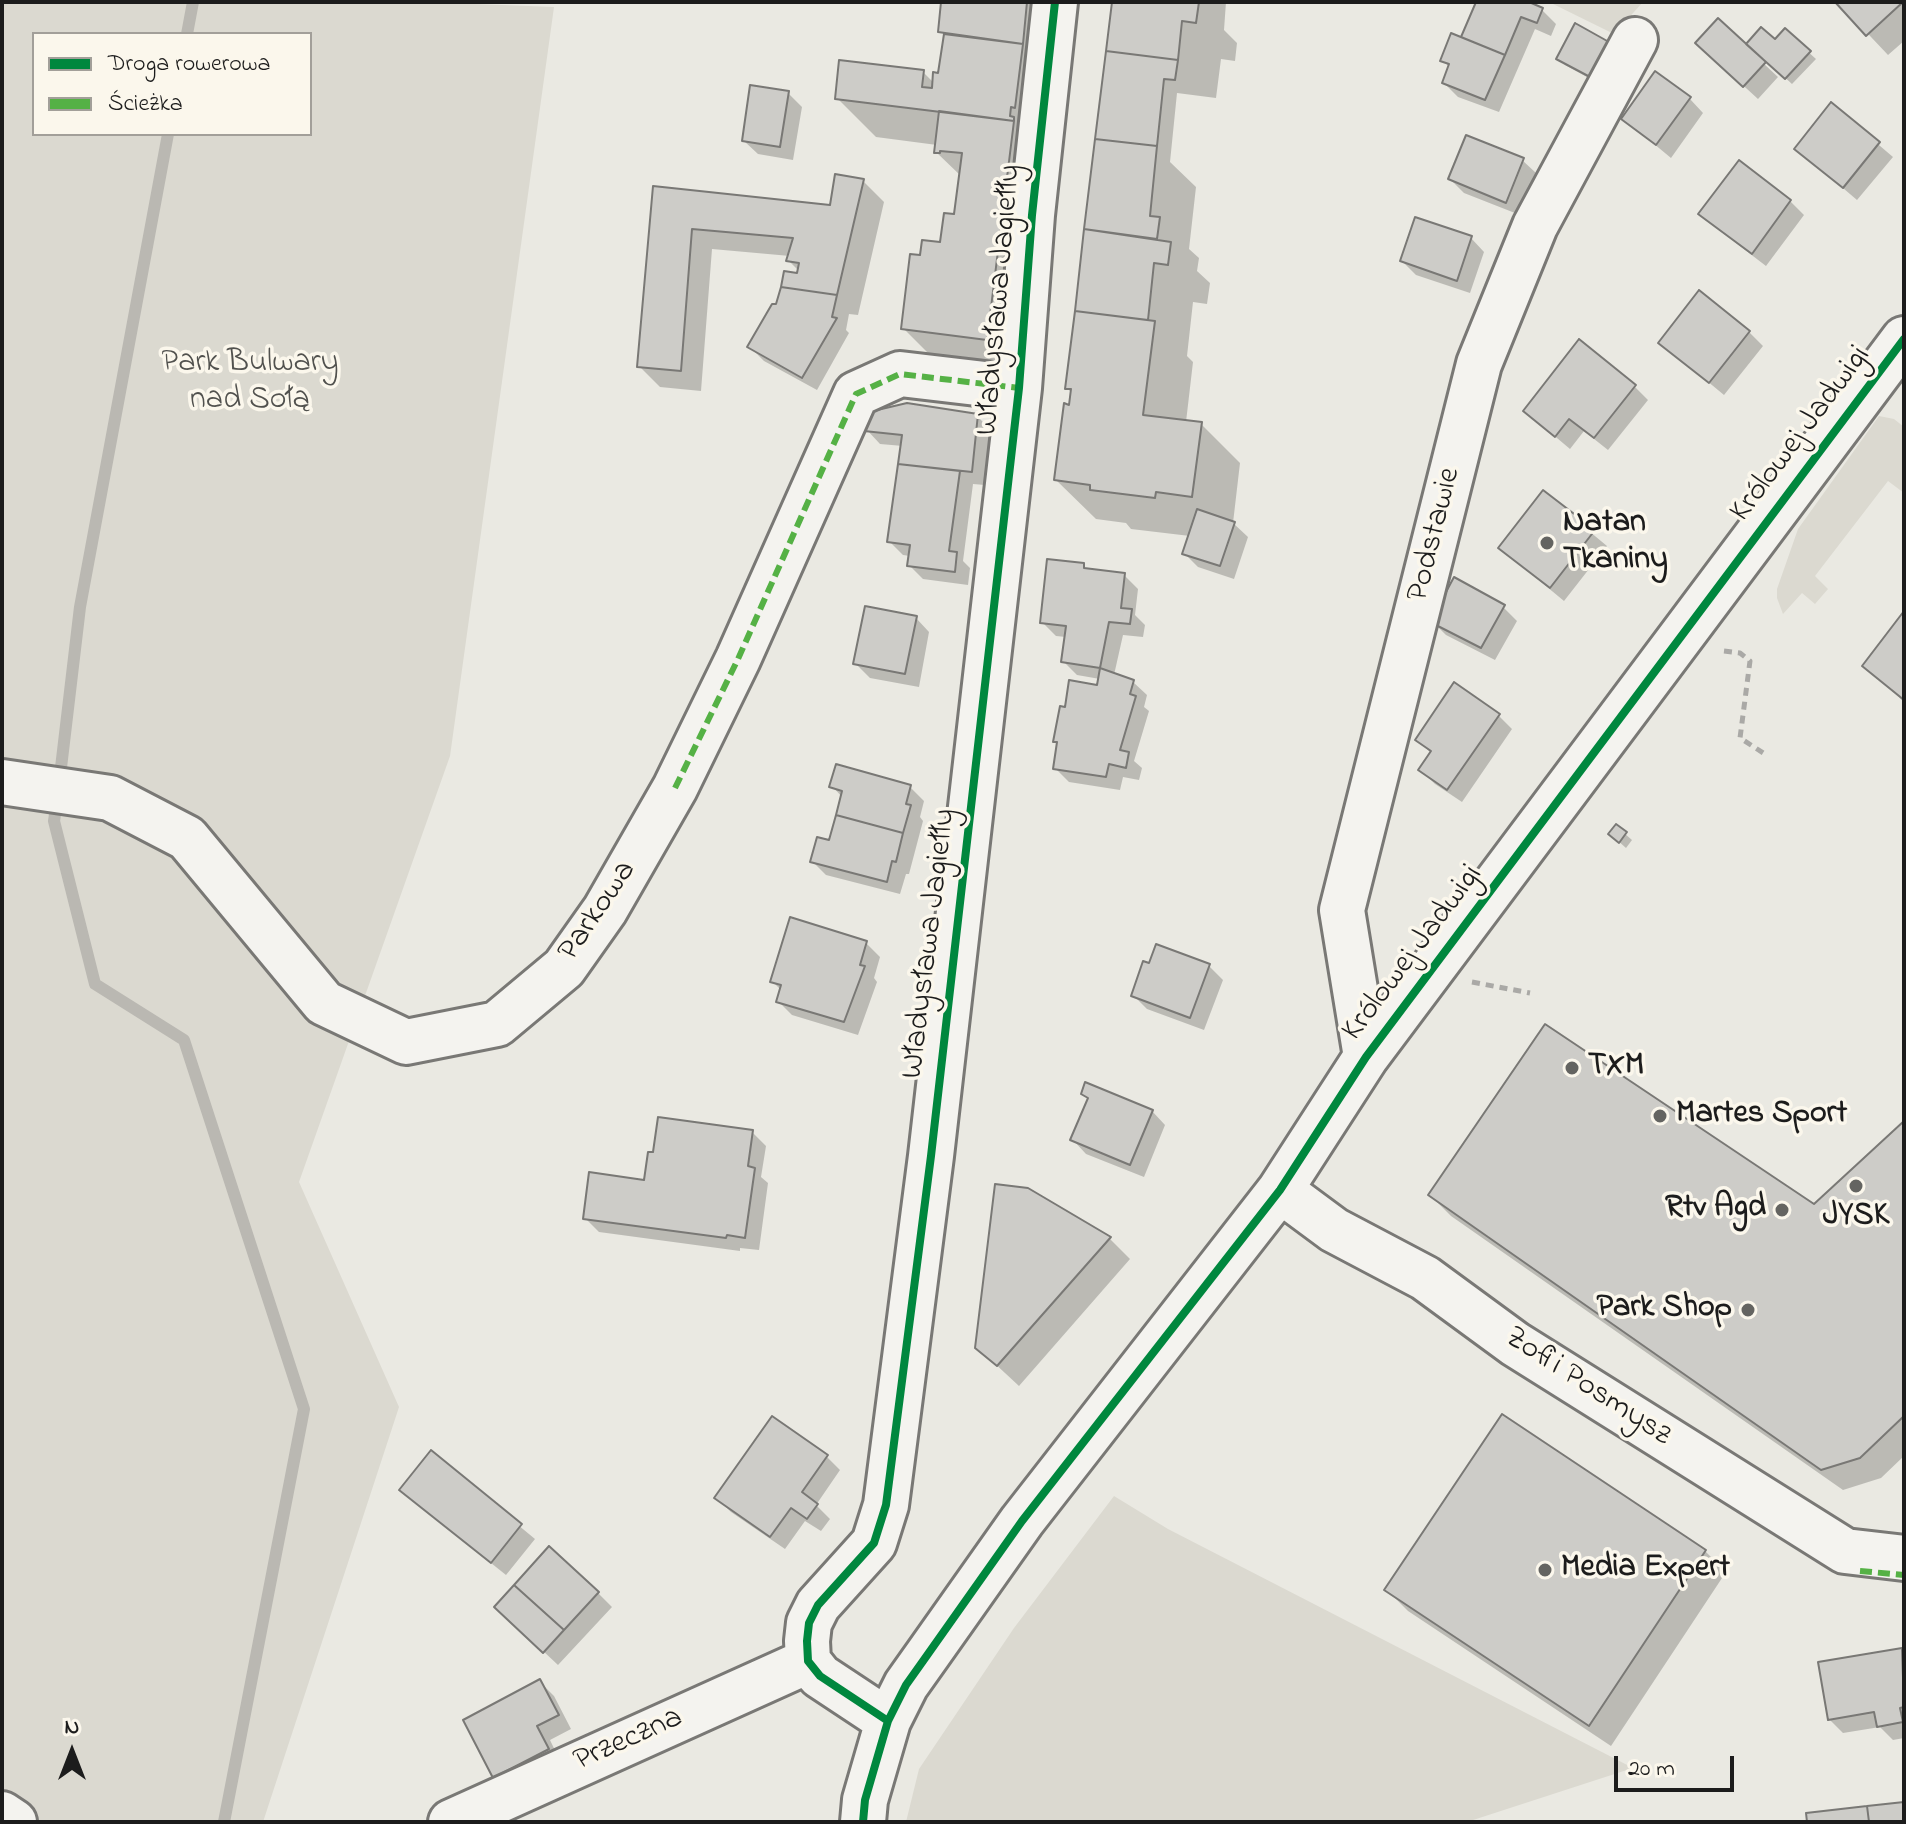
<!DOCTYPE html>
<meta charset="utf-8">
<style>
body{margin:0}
#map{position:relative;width:1906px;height:1824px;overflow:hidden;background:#eae9e2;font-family:"Indie Flower",sans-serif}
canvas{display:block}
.frame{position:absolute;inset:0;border:4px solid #1c1c1c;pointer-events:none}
.legend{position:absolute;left:32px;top:32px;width:280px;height:104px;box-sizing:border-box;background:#fbf7ec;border:2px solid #a29f99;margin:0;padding:10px 14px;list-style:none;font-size:24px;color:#1c1c1c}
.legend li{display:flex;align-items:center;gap:16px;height:40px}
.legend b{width:40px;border:2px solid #a29f99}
.north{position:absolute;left:32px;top:1712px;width:80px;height:80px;-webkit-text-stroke:6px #fbf7ec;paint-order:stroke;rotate:0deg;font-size:22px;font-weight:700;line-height:32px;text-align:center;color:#1c1c1c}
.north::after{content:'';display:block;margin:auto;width:28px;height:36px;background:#1c1c1c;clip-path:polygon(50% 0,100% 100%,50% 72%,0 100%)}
.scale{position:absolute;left:1614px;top:1756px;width:120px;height:36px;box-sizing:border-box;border:4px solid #1c1c1c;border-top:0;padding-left:10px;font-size:24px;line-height:28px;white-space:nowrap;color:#1c1c1c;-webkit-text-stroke:6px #fbf7ec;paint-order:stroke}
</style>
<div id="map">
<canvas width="1906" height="1824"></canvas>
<div class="frame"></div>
<ul class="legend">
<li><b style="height:10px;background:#00873e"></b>Droga rowerowa</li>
<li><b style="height:10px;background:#55b145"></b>Ścieżka</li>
</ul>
<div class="north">N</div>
<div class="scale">20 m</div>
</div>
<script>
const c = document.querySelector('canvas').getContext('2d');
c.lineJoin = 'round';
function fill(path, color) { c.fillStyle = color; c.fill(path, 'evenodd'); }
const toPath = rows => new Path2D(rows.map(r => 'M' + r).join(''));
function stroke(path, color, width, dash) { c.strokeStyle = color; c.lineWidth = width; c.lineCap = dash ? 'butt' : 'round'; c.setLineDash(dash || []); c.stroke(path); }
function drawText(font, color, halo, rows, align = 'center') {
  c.font = font + ' "Indie Flower",sans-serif'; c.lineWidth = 7; c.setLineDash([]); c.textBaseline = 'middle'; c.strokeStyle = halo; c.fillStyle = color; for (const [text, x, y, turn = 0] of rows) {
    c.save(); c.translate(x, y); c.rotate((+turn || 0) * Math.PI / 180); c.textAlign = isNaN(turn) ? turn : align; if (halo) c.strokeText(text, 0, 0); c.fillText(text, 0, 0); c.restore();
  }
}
fill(toPath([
 [2,2,424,2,554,7,450,756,299,1182,399,1407,263,1822,2,1822],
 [34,34,310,34,310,134,34,134],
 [1549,2,1643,2,1614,34],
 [1879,416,1894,419,1904,427,1904,493,1888,481,1815,576,1828,589,1815,604,1802,593,1783,614,1777,598,1777,589,1798,529],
 [1114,1496,1168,1529,1633,1768,1467,1822,906,1822,919,1769,1014,1628]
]), '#dbd9d0');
fill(toPath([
 [943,2,1070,2,1026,378,942,367,903,328,922,257,942,244,956,216,961,176,936,152,937,145,876,137,837,98,923,72,934,83,940,75,945,36,941,31],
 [1114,2,1226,2,1224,30,1237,43,1235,61,1221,59,1216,98,1177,93,1170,162,1196,187,1189,249,1199,258,1197,271,1210,283,1207,304,1193,302,1187,356,1193,362,1186,422,1201,424,1240,463,1233,523,1248,537,1234,579,1198,567,1184,553,1190,536,1131,529,1126,523,1096,519,1056,480,1071,407,1072,393,1067,388],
 [1478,2,1524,2,1542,10,1556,24,1551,36,1535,29,1499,112,1458,97,1444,83,1450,68,1443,60,1462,39],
 [1838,2,1904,2,1904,41,1888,55],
 [1785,31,1816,59,1792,84,1766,60,1763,63,1778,77,1758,99,1711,56,1775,42],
 [1607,44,1596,82,1565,65,1558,58],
 [1656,74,1690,99,1703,113,1671,158,1624,119],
 [788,93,802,107,793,160,758,154,744,141],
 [1832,105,1893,157,1857,200,1796,148],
 [1522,160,1536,173,1520,215,1464,193,1450,179],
 [1739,163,1790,201,1804,215,1766,266,1715,227,1701,214],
 [863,181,884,202,858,315,849,314,846,330,849,333,817,390,764,361,750,347,798,275,799,271,789,261,790,256,712,249,701,391,660,387,639,366,655,188,831,207],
 [1471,238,1484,252,1470,293,1416,275,1402,261],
 [1749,332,1763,346,1724,395,1660,342],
 [1634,386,1648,400,1608,450,1584,431,1570,449,1525,411],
 [977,416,991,430,985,485,973,484,963,561,970,568,968,585,923,579,909,565,910,556,903,555,889,541,903,446,880,444,867,430],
 [1543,493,1607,546,1564,601,1500,548],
 [1083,565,1088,570,1124,575,1138,589,1135,615,1145,625,1143,637,1123,635,1114,675,1133,682,1147,695,1144,707,1149,711,1134,761,1142,768,1139,780,1123,777,1120,790,1069,782,1055,768,1058,744,1056,742,1066,709,1098,687,1100,679,1077,675,1063,661,1066,637,1056,636,1042,622],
 [1503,607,1517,621,1495,660,1446,635,1432,621],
 [1904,615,1904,702,1865,666],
 [916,618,929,632,919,687,870,678,856,664],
 [1498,715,1512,729,1462,802,1435,784,1421,770,1432,754,1417,740],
 [832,786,910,787,924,801,920,817,923,821,909,874,906,874,900,894,826,875,812,861,830,843,842,797],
 [1617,827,1632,840,1626,848,1617,840],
 [866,943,880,957,874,978,877,982,858,1035,792,1015,778,1001,781,990,772,981],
 [1209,966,1223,980,1204,1030,1147,1009,1133,995],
 [1083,1094,1152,1111,1165,1125,1144,1177,1086,1154,1073,1140,1089,1100],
 [1904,1124,1904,1456,1881,1478,1843,1490,1451,1216,1430,1195,1814,1207],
 [752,1132,766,1146,761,1177,768,1183,759,1250,740,1248,740,1251,599,1232,585,1218,646,1182],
 [1028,1190,1110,1239,1130,1259,1019,1386,977,1347],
 [431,1453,535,1539,506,1575,416,1503],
 [826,1456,840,1470,816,1505,830,1519,821,1531,805,1521,785,1549,731,1512,717,1498],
 [1705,1551,1726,1572,1611,1746,1408,1611,1387,1590],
 [598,1593,612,1607,558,1665,510,1620],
 [1901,1650,1904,1653,1904,1738,1893,1740,1880,1727,1843,1733,1829,1719],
 [540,1682,554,1696,571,1729,550,1740,561,1763,509,1791,495,1777]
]), '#0003');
stroke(toPath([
 [187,34,193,2],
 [60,776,80,607,168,134],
 [56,808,54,821,95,984,184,1040,304,1409,224,1822]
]), '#bab8b2', 12);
const building = toPath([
 [941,2,1027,2,1023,44,938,32,941,2],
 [1112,2,1199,2,1196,23,1182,21,1178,60,1106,51,1112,2],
 [1476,2,1529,2,1543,8,1537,23,1521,17,1505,55,1461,37,1476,2],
 [1835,2,1903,2,1866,36,1835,2],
 [1718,18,1766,62,1743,87,1695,43,1718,18],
 [1575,23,1609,42,1590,77,1556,59,1575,23],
 [1761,27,1775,39,1785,28,1811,51,1785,79,1746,44,1761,27],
 [1451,33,1505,55,1485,100,1442,83,1449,64,1440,61,1451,33],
 [944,34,1023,44,1015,108,1011,107,1010,116,1014,117,1014,121,835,99,839,60,924,70,922,87,932,88,933,72,938,73,944,34],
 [1106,51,1178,60,1175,80,1164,79,1157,146,1095,139,1106,51],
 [1655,71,1691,97,1656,145,1621,119,1655,71],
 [750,85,789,91,780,147,742,141,750,85],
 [1831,102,1880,142,1843,188,1794,149,1831,102],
 [939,111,1014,121,987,340,901,329,910,254,920,255,922,240,940,242,944,213,954,214,962,153,940,151,940,153,934,153,939,111],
 [1466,135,1524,158,1506,203,1448,179,1466,135],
 [1095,139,1157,146,1150,216,1160,217,1157,239,1084,229,1095,139],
 [1739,160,1791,200,1752,254,1698,214,1739,160],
 [835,174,864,179,837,295,781,287,784,271,797,273,799,263,786,261,793,238,692,229,681,371,637,367,653,186,830,205,835,174],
 [1415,217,1472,236,1457,281,1400,261,1415,217],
 [1084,229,1171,242,1168,265,1154,263,1148,320,1075,311,1084,229],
 [781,287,837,295,832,317,837,318,802,378,747,347,772,304,776,304,781,287],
 [1699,290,1750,331,1709,383,1658,343,1699,290],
 [1075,311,1155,321,1143,415,1202,422,1192,497,1156,492,1155,498,1090,490,1090,485,1054,480,1064,403,1069,405,1071,389,1065,389,1075,311],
 [1579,339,1636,385,1594,438,1569,419,1555,437,1523,411,1579,339],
 [907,403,978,414,972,472,898,464,902,435,864,431,873,411,907,403],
 [898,464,960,471,949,551,957,552,955,572,907,566,910,545,887,542,898,464],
 [1543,490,1595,530,1550,588,1498,548,1543,490],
 [1197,509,1235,522,1220,566,1182,554,1197,509],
 [1047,559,1084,563,1084,568,1125,573,1121,608,1132,609,1130,624,1109,622,1100,668,1061,662,1066,626,1040,623,1047,559],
 [1454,577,1505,605,1481,648,1430,622,1454,577],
 [865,606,917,616,905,674,853,664,865,606],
 [1904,611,1904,700,1862,666,1904,611],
 [1100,668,1134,680,1130,694,1136,696,1120,750,1129,752,1126,768,1109,764,1106,777,1053,769,1057,742,1053,742,1060,706,1065,707,1069,680,1097,685,1100,668],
 [1454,682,1500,714,1447,790,1418,770,1431,751,1415,740,1454,682],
 [836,764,911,785,906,804,911,805,903,833,836,815,842,791,829,787,836,764],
 [836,815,903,833,896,862,892,861,887,882,810,862,817,837,829,840,836,815],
 [1616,824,1627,832,1619,843,1608,834,1616,824],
 [790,917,867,941,860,965,865,966,844,1022,776,1002,781,985,770,982,790,917],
 [1156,944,1210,964,1190,1018,1131,996,1143,961,1149,963,1156,944],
 [1545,1024,1814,1204,1904,1121,1904,1416,1860,1458,1821,1470,1428,1195,1545,1024],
 [1085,1082,1153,1110,1130,1165,1070,1140,1088,1098,1081,1094,1085,1082],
 [658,1117,753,1130,748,1166,755,1168,745,1238,727,1235,726,1238,583,1219,589,1172,644,1180,648,1152,653,1152,658,1117],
 [995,1184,1028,1188,1111,1237,997,1366,975,1348,995,1184],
 [1502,1414,1706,1550,1589,1726,1384,1590,1502,1414],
 [772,1416,828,1455,802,1492,818,1504,807,1519,791,1508,770,1537,714,1498,772,1416],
 [431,1450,522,1524,491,1563,399,1490,431,1450],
 [549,1546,599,1592,564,1630,514,1585,549,1546],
 [514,1585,564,1630,543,1653,494,1607,514,1585],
 [1902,1648,1904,1707,1900,1708,1903,1722,1877,1727,1874,1712,1828,1720,1818,1662,1902,1648],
 [540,1679,559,1715,537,1726,549,1749,493,1778,463,1720,540,1679],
 [1904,1802,1904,1822,1869,1822,1867,1806,1904,1802],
 [1867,1806,1869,1822,1807,1822,1806,1813,1867,1806]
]);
fill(building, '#cdccc8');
stroke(building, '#797875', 2);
const minor = toPath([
 [2,782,110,798,187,838,324,1003,406,1042,497,1024,564,968,605,910,675,788,738,659,856,394,900,374,1019,388],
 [1366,1057,1342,910,1479,364,1535,226,1635,40],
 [1280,1190,1334,1230,1425,1278,1515,1344,1845,1551,1904,1558],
 [888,1721,820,1676,808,1661,807,1641,809,1623,818,1605,874,1543,886,1505,931,1156,1019,388,1032,215,1055,2],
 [2,1814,14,1822],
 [451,1822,808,1661],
 [863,1822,865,1800,888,1721,906,1685,928,1654,1022,1521,1280,1190,1366,1057,1904,339]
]);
stroke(minor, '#797875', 50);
stroke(toPath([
 [1724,651,1740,653,1750,661,1740,738,1768,756],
 [1472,982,1530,993]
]), '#aaa9a6', 5, [8, 6]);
stroke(minor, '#f4f3ef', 44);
stroke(toPath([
 [675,788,738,659,856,394,900,374,1019,388],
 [1860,1571,1904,1575]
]), '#55b145', 6, [12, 6]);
stroke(toPath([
 [888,1721,820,1676,808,1661,807,1641,809,1623,818,1605,874,1543,886,1505,931,1156,1019,388,1032,215,1055,2],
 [863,1822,865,1800,888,1721,906,1685,928,1654,1022,1521,1280,1190,1366,1057,1904,339]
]), '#00873e', 8);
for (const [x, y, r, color] of [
 [1547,543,8,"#646461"],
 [1572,1068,8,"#646461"],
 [1660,1116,8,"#646461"],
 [1856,1186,8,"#646461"],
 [1782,1210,8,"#646461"],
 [1748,1310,8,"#646461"],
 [1545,1570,8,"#646461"]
]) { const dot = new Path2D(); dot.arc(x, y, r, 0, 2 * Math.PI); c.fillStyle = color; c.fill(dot); stroke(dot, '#fbf7ec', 3); }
drawText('32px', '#1c1c1c', '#fbf7ec', [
 ["Władysława Jagiełły",1001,300,-85],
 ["Królowej Jadwigi",1802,435,-53],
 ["Podstawie",1436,535,-76],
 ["Parkowa",599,912,-56],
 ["Władysława Jagiełły",931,944,-83],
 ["Królowej Jadwigi",1414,954,-53],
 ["Zofii Posmysz",1587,1388,33],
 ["Przeczna",629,1741,-24]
]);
drawText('32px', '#51514e', '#fbf7ec', [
 ["Park Bulwary",250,365],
 ["nad Sołą",250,402]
]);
drawText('bold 32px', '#1c1c1c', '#fbf7ec', [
 ["Natan",1563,525],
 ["Tkaniny",1563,562],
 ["TXM",1588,1068],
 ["Martes Sport",1676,1116],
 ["Rtv Agd",1766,1210,"right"],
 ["JYSK",1856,1218,"center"],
 ["Park Shop",1732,1310,"right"],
 ["Media Expert",1561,1570]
], 'left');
</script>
